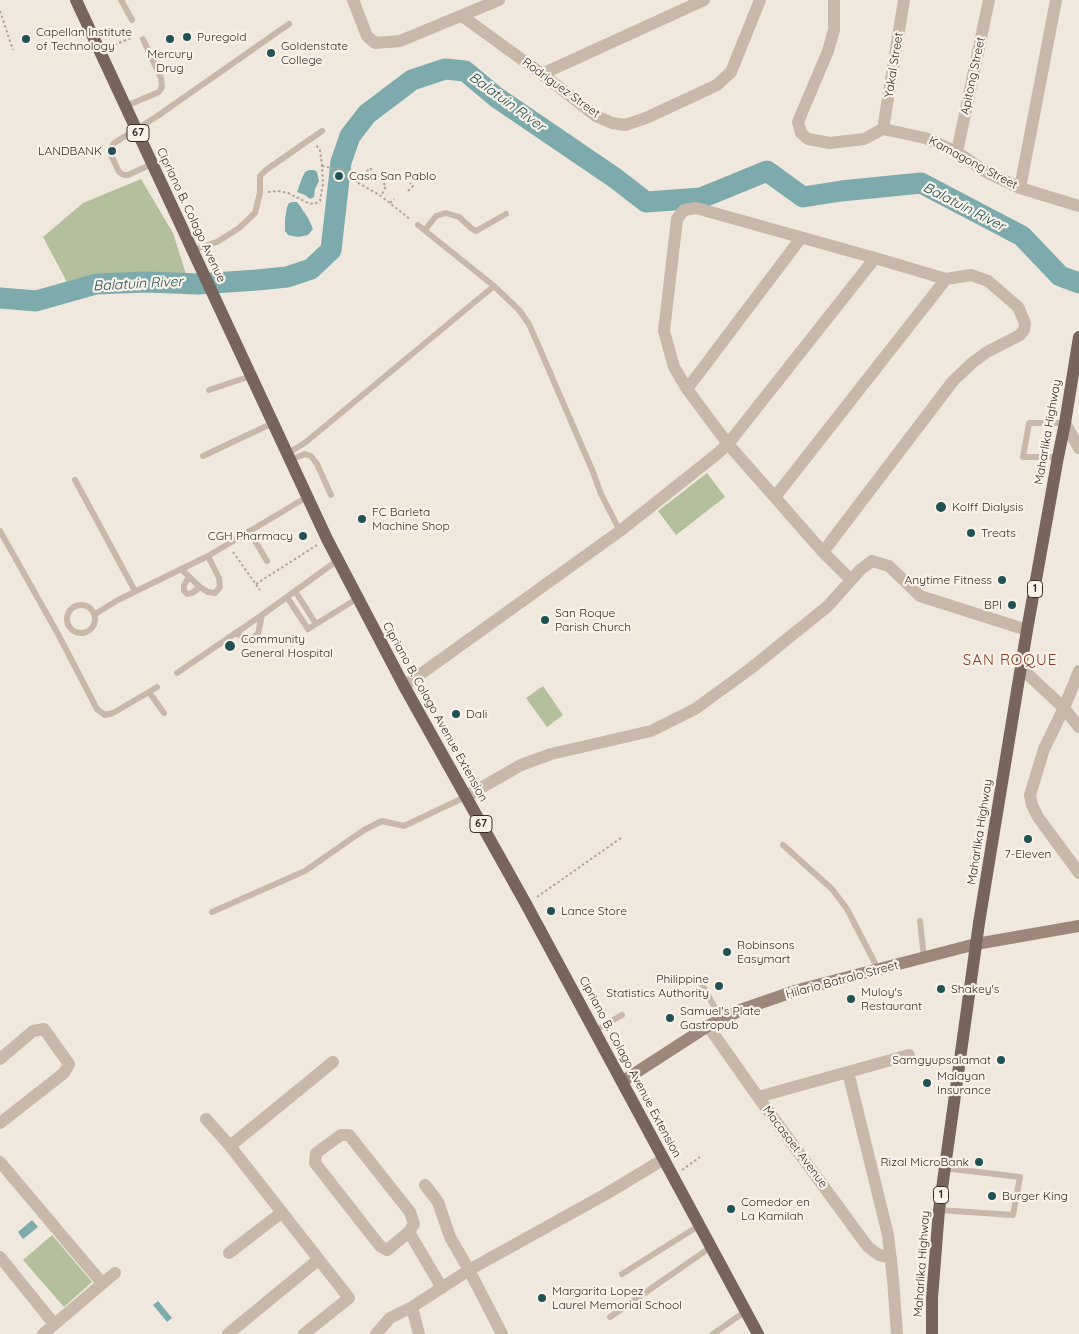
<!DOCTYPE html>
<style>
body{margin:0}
canvas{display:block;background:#f1e8dd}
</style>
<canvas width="1079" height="1334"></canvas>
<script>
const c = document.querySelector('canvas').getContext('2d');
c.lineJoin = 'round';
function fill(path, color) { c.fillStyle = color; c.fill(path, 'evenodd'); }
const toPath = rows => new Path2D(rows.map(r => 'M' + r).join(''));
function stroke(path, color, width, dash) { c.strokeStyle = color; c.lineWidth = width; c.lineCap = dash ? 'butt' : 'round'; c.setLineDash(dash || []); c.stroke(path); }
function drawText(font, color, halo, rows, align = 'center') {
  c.font = font + ' Quicksand,sans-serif'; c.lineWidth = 4.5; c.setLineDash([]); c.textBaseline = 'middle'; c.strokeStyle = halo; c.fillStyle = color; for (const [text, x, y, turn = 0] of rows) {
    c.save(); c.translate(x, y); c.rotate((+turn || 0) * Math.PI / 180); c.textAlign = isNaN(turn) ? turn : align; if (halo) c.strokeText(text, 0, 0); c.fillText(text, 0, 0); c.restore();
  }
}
fill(toPath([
 [141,179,173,233,187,277,119,280,68,284,43,237,83,203],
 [707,473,725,497,676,535,658,511],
 [543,686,563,715,547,727,526,698],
 [52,1235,92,1282,64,1307,23,1260]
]), '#b3bf9d');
fill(toPath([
 [309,170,314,170,317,172,319,181,315,189,314,197,310,199,305,195,297,192,302,178,305,172],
 [293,202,297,202,300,206,308,218,313,229,308,235,298,237,288,235,285,231,285,219,287,207,289,203],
 [32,1220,38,1227,23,1239,18,1232],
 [158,1301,172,1318,167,1322,153,1305]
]), '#7daaad');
stroke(toPath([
 [0,298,36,301,96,284,146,282,199,284,257,280,287,277,311,269,331,250,341,162,350,136,367,114,412,80,445,69,465,71,496,97,615,178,646,202,701,198,767,171,803,197,841,191,921,183,1022,236,1060,276,1079,283]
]), '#7daaad', 21);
stroke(toPath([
 [0,11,13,50],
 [110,47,133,37],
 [322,166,349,171,348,177,381,196,411,220],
 [356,182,370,168,386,186,381,196],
 [408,191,413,186,410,183],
 [268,192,278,191,288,193,308,203,314,204,320,201,323,183,322,166,320,150,316,145],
 [390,203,394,199],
 [233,552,260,590],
 [256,584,317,545],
 [537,897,621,838],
 [682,1170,700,1157]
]), '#b4a293', 2, [2.5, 2.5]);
stroke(toPath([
 [121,0,132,20],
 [126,106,159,92,162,87,161,78,143,39],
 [152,164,128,175,124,175,119,172,110,153,111,148,114,143,156,117,289,24],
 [418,225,494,286,519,310,529,324,593,472,601,494,620,531],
 [425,230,436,216,446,213,459,217,471,228,476,231,506,214],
 [193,250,217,242,239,228,255,213,260,193,260,176,266,170,322,131],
 [209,390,251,376],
 [287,454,306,442,494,286],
 [203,456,273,423],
 [1058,457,1023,457,1029,423,1065,423],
 [290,460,305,454,311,456,317,464,331,495],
 [75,480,135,591],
 [0,531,58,634,97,709,105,715,113,713,149,692],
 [249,531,267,561],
 [181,569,200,587,208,592,215,593,220,587,219,578,208,556],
 [189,577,184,585,184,591,187,594,192,593,200,587],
 [295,591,316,624],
 [287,597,308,629,358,598],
 '67 619a14 14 0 1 1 28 0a14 14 0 1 1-28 0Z',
 [95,614,118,600,208,556,307,497],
 [235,633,249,640,258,634,262,615],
 [177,673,262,615,338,560],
 [157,687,149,692,164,713],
 [783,845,832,889,847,909,878,969],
 [212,912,305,871,364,830,382,821,404,826,465,797],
 [920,921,924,958],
 [700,981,721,1019],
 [594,1031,622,1015],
 [939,1210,1013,1215,1020,1177,944,1168],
 [622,1274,700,1225],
 [610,1317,711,1247],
 [713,1334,746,1311]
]), '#c8b8a9', 6);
stroke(toPath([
 [353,0,367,36,375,43,400,41,499,0],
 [834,0,834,30,828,51,798,122,801,133,808,139,830,143,864,139,883,129,925,138,957,152,986,172,1020,188,1079,206],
 [462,16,542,74,596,116,612,123,625,125,646,118,717,85,731,72,760,0],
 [542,74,704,0],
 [883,129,904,0],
 [957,152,989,0],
 [1020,188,1056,0],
 [687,389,801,238],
 [1065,423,1079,448],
 [775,497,946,279,971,275,988,281,1018,307,1025,323,1024,330,1020,335,987,352,972,363,953,381,823,552],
 [846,575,823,552,728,444,687,389,674,367,664,331,677,219,684,210,696,208,875,258,946,279],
 [1021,668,1064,708,1079,727],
 [1079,671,1064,708,1044,749,1030,795,1032,805,1038,817,1079,873],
 [404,686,620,531,717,454,728,444,875,258],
 [465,797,521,765,551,754,651,731,695,709,750,669,828,606,860,570,872,561,889,566,920,596,1027,630],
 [708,1026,758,1097,868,1247,879,1255,891,1258],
 [0,1059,33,1031,44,1029,69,1064,64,1073,0,1123],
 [848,1072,888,1235,893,1279,897,1334],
 [758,1097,909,1055],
 [206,1119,230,1146,349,1298,304,1334],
 [341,1135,349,1135,410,1212,414,1224,409,1232,387,1250,380,1246,315,1163,316,1153,341,1135],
 [230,1146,333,1062],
 [0,1162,102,1283],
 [425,1185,438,1202,450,1237,469,1270,502,1334],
 [409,1232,442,1288],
 [229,1253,281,1213],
 [0,1257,54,1324],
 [412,1307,419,1334],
 [43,1334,115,1273],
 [228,1334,318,1260],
 [376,1334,390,1318,412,1307,469,1270,606,1194,664,1159]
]), '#c8b8a9', 12);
stroke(toPath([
 [623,1081,708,1026,743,1009,798,990,976,944,1079,926]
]), '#9c877a', 12);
stroke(toPath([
 [76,0,327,539,404,686,526,904,758,1334],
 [932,1334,932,1298,939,1210,979,923,1027,630,1058,457,1065,423,1079,337]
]), '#77645a', 12);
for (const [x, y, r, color] of [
 [187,37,5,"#205155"],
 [26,39,5,"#205155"],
 [170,39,5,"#205155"],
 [271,53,5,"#205155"],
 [112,151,5,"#205155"],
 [339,176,5,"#205155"],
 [941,507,6,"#205155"],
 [362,519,5,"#205155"],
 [971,533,5,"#205155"],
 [303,536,5,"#205155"],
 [1002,580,5,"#205155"],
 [1012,605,5,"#205155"],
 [545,620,5,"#205155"],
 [230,646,6,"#205155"],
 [456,714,5,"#205155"],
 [1028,839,5,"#205155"],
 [551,911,5,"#205155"],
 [727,952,5,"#205155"],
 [719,986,5,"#205155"],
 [941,989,5,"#205155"],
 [851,999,5,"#205155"],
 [670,1018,5,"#205155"],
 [1001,1060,5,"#205155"],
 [927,1083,5,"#205155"],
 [979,1162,5,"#205155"],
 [992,1196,5,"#205155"],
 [731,1209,5,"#205155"],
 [542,1298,5,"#205155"]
]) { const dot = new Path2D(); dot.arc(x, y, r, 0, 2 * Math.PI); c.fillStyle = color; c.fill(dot); stroke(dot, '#f9f2e9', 2); }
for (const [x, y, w] of [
 [138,133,22],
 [1035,589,15],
 [481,824,22],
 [941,1195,15]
]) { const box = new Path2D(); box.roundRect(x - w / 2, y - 8.5, w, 17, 4); c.fillStyle = '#f9f2e9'; c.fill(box); stroke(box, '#362d28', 1); }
drawText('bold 11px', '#362d28', null, [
 ["67",138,133],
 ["1",1035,589],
 ["67",481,824],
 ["1",941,1195]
]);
drawText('12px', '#362d28', '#f9f2e9', [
 ["Capellan Institute",36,32],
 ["of Technology",36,46],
 ["Puregold",197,37],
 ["Goldenstate",281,46],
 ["College",281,60],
 ["Mercury",170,54,"center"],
 ["Drug",170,68,"center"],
 ["LANDBANK",102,151,"right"],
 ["Casa San Pablo",349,176],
 ["Kolff Dialysis",952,507],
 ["FC Barleta",372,512],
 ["Machine Shop",372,526],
 ["Treats",981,533],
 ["CGH Pharmacy",293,536,"right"],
 ["Anytime Fitness",992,580,"right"],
 ["BPI",1002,605,"right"],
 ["San Roque",555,613],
 ["Parish Church",555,627],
 ["Community",241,639],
 ["General Hospital",241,653],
 ["Dali",466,714],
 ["7-Eleven",1028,854,"center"],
 ["Lance Store",561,911],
 ["Robinsons",737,945],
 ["Easymart",737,959],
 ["Philippine",709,979,"right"],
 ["Statistics Authority",709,993,"right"],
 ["Shakey's",951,989],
 ["Muloy's",861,992],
 ["Restaurant",861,1006],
 ["Samuel's Plate",680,1011],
 ["Gastropub",680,1025],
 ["Samgyupsalamat",991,1060,"right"],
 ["Malayan",937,1076],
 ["Insurance",937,1090],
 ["Rizal MicroBank",969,1162,"right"],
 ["Burger King",1002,1196],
 ["Comedor en",741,1202],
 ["La Kamilah",741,1216],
 ["Margarita Lopez",552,1291],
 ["Laurel Memorial School",552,1305]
], 'left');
drawText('12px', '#362d28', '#f9f2e9', [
 ["Yakal Street",894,65,-81],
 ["Apitong Street",973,76,-78],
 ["Rodriguez Street",561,88,36],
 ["Kamagong Street",973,163,28],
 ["Cipriano B. Colago Avenue",191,215,65],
 ["Maharlika Highway",1048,432,-80],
 ["Cipriano B. Colago Avenue Extension",435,712,61],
 ["Maharlika Highway",980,832,-81],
 ["Hilario Batralo Street",842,980,-15],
 ["Cipriano B. Colago Avenue Extension",630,1067,62],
 ["Macasaet Avenue",795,1147,53],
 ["Maharlika Highway",922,1264,-86]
]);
drawText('italic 14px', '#205155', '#f9f2e9', [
 ["Balatuin River",507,102,36],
 ["Balatuin River",964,207,27],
 ["Balatuin River",138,284,-3]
]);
c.letterSpacing = '1px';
drawText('15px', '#813d25', '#f9f2e9', [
 ["SAN ROQUE",1010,660]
]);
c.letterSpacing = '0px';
</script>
